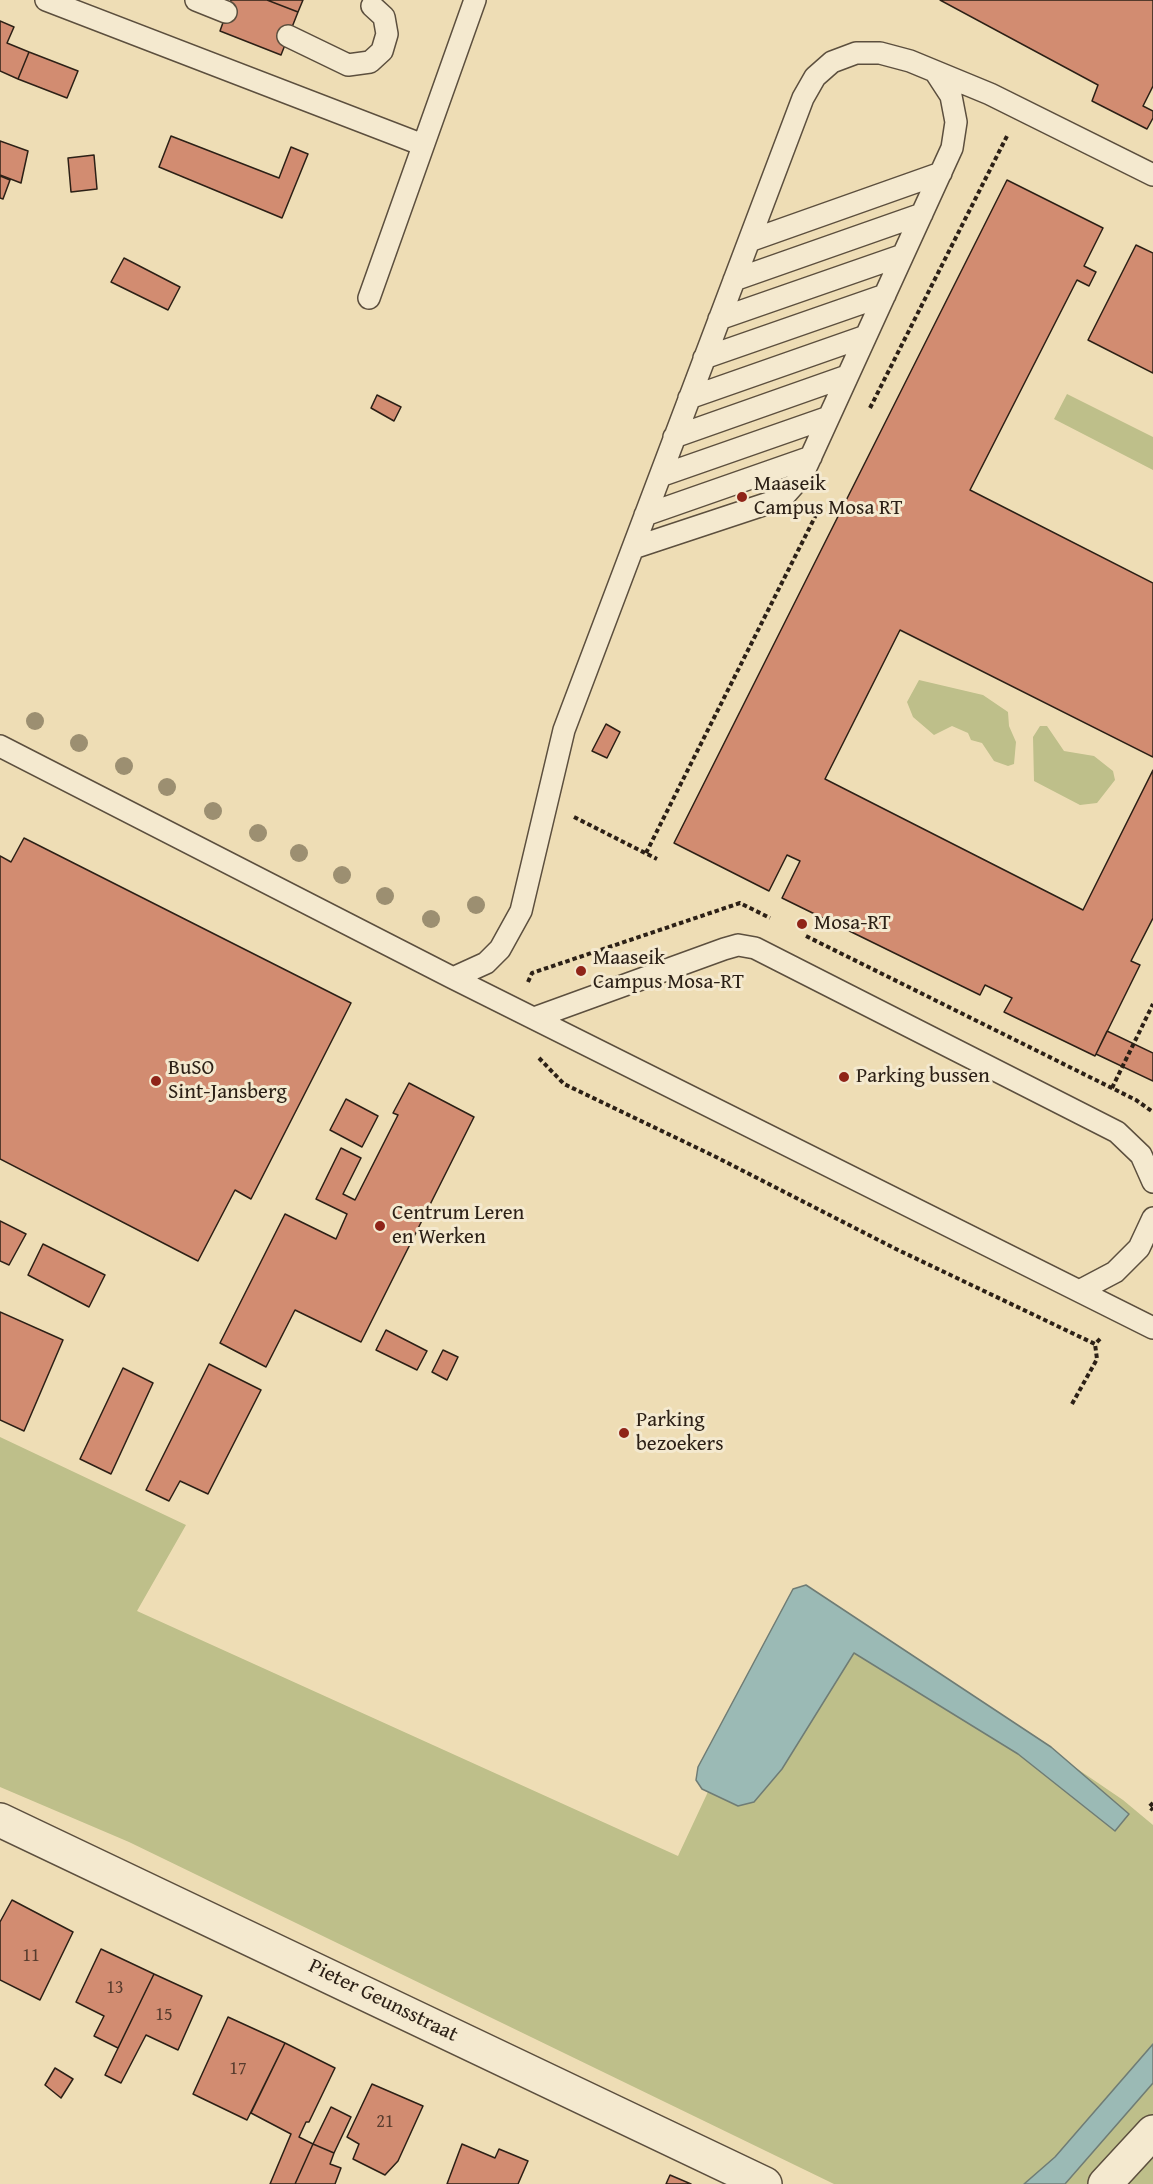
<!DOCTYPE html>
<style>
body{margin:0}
canvas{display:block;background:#eeddb5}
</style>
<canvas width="1153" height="2184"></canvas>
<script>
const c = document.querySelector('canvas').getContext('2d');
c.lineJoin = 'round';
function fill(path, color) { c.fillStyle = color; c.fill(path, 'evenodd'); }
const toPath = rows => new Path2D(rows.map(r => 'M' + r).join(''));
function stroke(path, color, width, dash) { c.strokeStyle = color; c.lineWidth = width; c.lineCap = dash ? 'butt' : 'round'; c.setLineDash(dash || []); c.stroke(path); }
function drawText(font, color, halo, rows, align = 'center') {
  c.font = font + ' "Gentium Book Plus",serif'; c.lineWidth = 6; c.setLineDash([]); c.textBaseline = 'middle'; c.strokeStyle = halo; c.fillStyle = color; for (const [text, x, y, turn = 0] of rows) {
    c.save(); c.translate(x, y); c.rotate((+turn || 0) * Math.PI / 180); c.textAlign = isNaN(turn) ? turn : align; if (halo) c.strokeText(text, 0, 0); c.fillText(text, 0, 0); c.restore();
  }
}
fill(toPath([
 [1067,394,1153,437,1153,470,1054,419],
 [919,680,983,695,1008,712,1009,726,1016,742,1014,764,1008,766,994,761,982,743,971,740,968,733,952,726,934,735,913,717,907,702],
 [1040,726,1047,726,1064,751,1094,756,1113,771,1115,780,1097,803,1080,805,1034,781,1033,737],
 [0,1437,186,1525,137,1611,678,1856,742,1719,806,1638,825,1597,1123,1800,1153,1825,1153,2184,834,2184,129,1842,0,1787]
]), '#bebf8a');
const water = toPath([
 [806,1585,1051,1747,1129,1814,1115,1831,1018,1754,854,1653,782,1769,754,1802,738,1806,702,1789,696,1780,698,1767,793,1589,806,1585],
 [1153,2044,1153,2083,1065,2184,1024,2184,1055,2157,1153,2044]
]);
fill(water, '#9bbab5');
stroke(water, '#6f7c75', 1.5);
const building = toPath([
 [231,0,267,0,298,12,281,55,220,31,231,0],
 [267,0,303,0,298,12,267,0],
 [940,0,1153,0,1153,86,1143,106,1153,111,1153,118,1147,129,1092,101,1098,85,940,0],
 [0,21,14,27,7,43,29,52,18,79,0,71,0,21],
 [29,52,78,71,67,98,18,79,29,52],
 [171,136,279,178,291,147,308,154,282,218,159,167,171,136],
 [0,141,28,151,21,183,0,175,0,141],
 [94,155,97,189,71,192,68,158,94,155],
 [0,176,10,180,3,199,0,198,0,176],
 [1007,180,1103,228,1084,266,1096,272,1089,286,1077,280,970,490,1153,583,1153,757,900,630,825,779,1083,910,1153,770,1153,918,1131,961,1140,965,1095,1056,1004,1012,1012,998,985,985,980,995,782,898,800,861,787,855,769,891,674,843,1007,180],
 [1136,245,1153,253,1153,373,1088,340,1136,245],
 [124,258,180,287,168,310,111,282,124,258],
 [377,395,401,407,394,421,371,408,377,395],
 [606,724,620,732,607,758,592,751,606,724],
 [24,838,351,1003,251,1199,235,1190,198,1261,0,1159,0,856,11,862,24,838],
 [1107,1031,1153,1053,1153,1081,1096,1054,1107,1031],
 [409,1083,474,1117,361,1342,295,1310,266,1367,220,1343,285,1214,336,1239,347,1214,316,1199,341,1148,361,1158,343,1194,355,1200,398,1115,393,1113,409,1083],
 [346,1099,378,1116,362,1147,330,1130,346,1099],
 [0,1221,26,1234,9,1265,0,1261,0,1221],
 [43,1244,105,1275,89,1307,28,1275,43,1244],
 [0,1312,63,1340,24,1431,0,1420,0,1312],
 [386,1330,427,1351,417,1370,376,1350,386,1330],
 [443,1350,458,1357,447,1380,432,1372,443,1350],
 [209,1364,261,1390,208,1494,180,1481,169,1501,146,1490,209,1364],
 [123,1368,153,1383,111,1474,80,1459,123,1368],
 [12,1900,73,1932,40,2000,0,1980,0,1922,12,1900],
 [101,1949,154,1974,118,2048,94,2036,104,2016,76,2002,101,1949],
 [154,1974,202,1996,178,2050,146,2035,121,2083,105,2075,154,1974],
 [228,2017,285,2043,247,2120,193,2094,228,2017],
 [285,2043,335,2068,309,2122,306,2122,299,2137,313,2144,295,2184,270,2184,291,2134,251,2113,285,2043],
 [55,2068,73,2079,61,2098,45,2085,55,2068],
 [372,2084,423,2106,398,2161,385,2175,353,2159,359,2144,347,2137,372,2084],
 [331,2107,351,2117,334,2153,313,2144,331,2107],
 [313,2144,334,2153,330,2164,341,2168,335,2184,295,2184,313,2144],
 [462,2144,495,2158,499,2149,528,2161,518,2184,447,2184,462,2144],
 [670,2175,691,2184,666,2184,670,2175]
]);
fill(building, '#d28c71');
stroke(building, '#2c2016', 1.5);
const lane = toPath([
 [46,0,423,145],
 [196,0,226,12],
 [288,36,348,65,370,62,382,51,387,34,384,17,372,6],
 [749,241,941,173],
 [734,280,922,214],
 [369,298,475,0],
 [719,319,903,255],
 [704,358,885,295],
 [689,398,866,336],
 [674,437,847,376],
 [660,476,829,417],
 [645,515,811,457],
 [633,548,775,501,785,495,802,476,952,148,956,122,951,96,936,73],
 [0,746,453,978,1153,1328],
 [453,978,486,963,500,949,521,911,564,730,803,98,815,77,832,62,856,53,880,53,910,61,990,94,1153,175],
 [534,1018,724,949,738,945,755,948,1117,1132,1141,1155,1153,1182],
 [1079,1291,1115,1272,1139,1248,1153,1218]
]);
const street = toPath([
 [0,1820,765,2184],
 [1105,2184,1153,2132]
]);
stroke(lane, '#5c4f3e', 24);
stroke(street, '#5c4f3e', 36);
stroke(toPath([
 [870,408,1007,136],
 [574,817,657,859],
 [646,853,822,503],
 [806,936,1136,1100,1153,1112],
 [528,982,532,973,740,903,770,918],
 [539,1058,564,1084,716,1157,896,1249,1095,1344,1102,1337],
 [1112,1088,1153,1004],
 [1072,1404,1097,1359,1095,1344],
 [1153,1803,1149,1807,1153,1810]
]), '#2c2016', 4, [4.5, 3]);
stroke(lane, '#f4e9cf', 21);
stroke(street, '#f4e9cf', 33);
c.fillStyle = '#9c8f71';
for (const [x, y] of [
 [35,721],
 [79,743],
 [124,766],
 [167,787],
 [213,811],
 [258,833],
 [299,853],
 [342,875],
 [385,896],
 [476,905],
 [431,919]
]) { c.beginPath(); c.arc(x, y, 9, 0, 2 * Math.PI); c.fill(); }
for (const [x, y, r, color] of [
 [742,497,6,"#8f2418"],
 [802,924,6,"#8f2418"],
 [581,971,6,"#8f2418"],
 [844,1077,6,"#8f2418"],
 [156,1081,6,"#8f2418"],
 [380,1226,6,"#8f2418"],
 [624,1433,6,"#8f2418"]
]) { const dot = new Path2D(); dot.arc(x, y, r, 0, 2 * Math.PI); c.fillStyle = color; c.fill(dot); stroke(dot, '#f4e9cf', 2); }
drawText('18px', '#563b2d', null, [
 ["11",31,1956],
 ["13",115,1988],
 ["15",164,2015],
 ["17",238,2069],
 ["21",385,2122]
]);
drawText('21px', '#2c2016', '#f4e9cf', [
 ["Maaseik",754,485],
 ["Campus Mosa RT",754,509],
 ["Mosa-RT",814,924],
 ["Maaseik",593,959],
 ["Campus Mosa-RT",593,983],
 ["BuSO",168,1069],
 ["Sint-Jansberg",168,1093],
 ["Parking bussen",856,1077],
 ["Centrum Leren",392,1214],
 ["en Werken",392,1238],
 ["Parking",636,1421],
 ["bezoekers",636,1445]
], 'left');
drawText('21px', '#2c2016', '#f4e9cf', [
 ["Pieter Geunsstraat",383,2001,26]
]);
</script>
